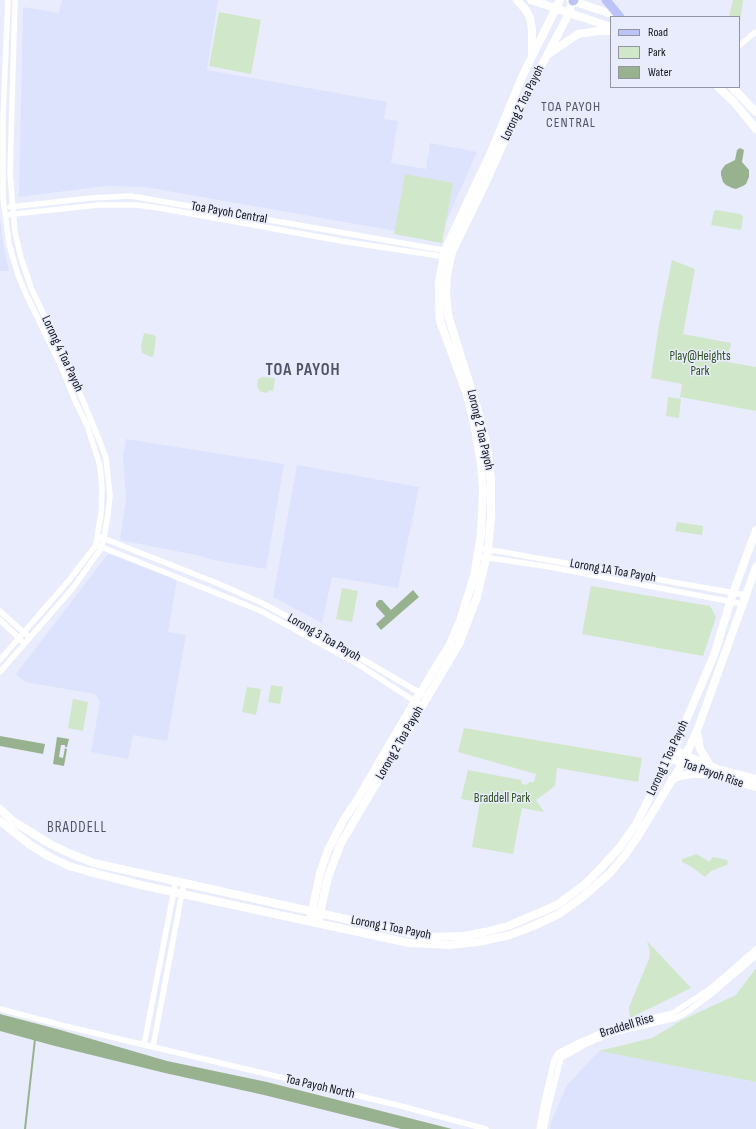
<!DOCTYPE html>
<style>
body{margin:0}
#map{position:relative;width:756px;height:1129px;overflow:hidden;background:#e9ecfc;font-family:"Sofia Sans Condensed",sans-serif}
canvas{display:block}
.legend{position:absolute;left:610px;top:16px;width:130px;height:72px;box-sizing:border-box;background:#e9ecfc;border:1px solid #9395a1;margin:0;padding:5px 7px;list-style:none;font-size:12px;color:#111319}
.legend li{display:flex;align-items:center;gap:8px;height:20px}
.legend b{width:20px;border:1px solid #9395a1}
</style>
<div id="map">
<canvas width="756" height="1129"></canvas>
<ul class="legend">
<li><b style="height:5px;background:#bbc3f8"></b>Road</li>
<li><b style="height:11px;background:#d0e7c9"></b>Park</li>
<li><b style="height:11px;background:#98b290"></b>Water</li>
</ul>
</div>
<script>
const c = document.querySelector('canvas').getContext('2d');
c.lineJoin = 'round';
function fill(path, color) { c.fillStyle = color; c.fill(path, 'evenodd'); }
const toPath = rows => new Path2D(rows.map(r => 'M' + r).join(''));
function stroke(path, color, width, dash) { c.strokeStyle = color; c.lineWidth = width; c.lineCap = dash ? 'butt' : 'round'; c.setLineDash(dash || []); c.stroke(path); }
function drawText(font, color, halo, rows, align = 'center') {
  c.font = font + ' "Sofia Sans Condensed",sans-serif'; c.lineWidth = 3; c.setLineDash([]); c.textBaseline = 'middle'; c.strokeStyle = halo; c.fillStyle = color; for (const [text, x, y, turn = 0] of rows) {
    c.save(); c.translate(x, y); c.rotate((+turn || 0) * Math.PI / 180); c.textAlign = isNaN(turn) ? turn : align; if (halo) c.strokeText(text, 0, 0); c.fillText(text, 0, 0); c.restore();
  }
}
fill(toPath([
 [62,0,218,0,207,70,387,102,384,119,398,121,391,163,426,169,430,143,477,152,442,231,430,237,145,187,105,186,19,197,23,7,59,13],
 [0,220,4,248,9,271,0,271],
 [126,439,284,464,266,569,213,560,201,556,120,540,126,499,123,456],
 [297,465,419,487,398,588,332,577,322,623,273,597],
 [108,554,177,579,168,632,186,635,167,741,133,735,128,759,91,752,100,702,95,694,25,682,16,674],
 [599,1051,756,1082,756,1129,550,1129,551,1122,567,1085]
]), '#dde3fd');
fill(toPath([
 [733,0,743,0,739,29,739,17,729,17],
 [219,12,261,20,251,74,209,66],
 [405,174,453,183,442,243,394,234],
 [716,210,741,214,743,217,741,230,711,225,714,211],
 [672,260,695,269,683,334,731,343,727,362,756,367,756,411,680,397,682,384,651,378,659,325],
 [144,333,154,335,156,337,154,354,152,357,142,353,141,346],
 [263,377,275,378,273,391,269,390,268,393,261,392,257,387,258,379],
 [668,397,681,399,679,418,666,416],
 [677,522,703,526,702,535,675,531],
 [591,586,710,606,716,617,703,656,582,634],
 [342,588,358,591,352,622,336,619],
 [271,685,283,687,280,704,268,702],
 [247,687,261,689,256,715,242,712],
 [73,699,88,702,83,731,68,728],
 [464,728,642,758,638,782,557,768,555,786,536,800,544,812,522,808,513,854,472,847,480,802,461,799,468,770,521,780,522,784,526,785,530,782,534,782,536,774,458,752],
 [697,854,709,862,713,857,727,860,728,863,727,865,711,871,705,877,692,867,682,862,682,859],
 [647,941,691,988,630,1018,629,1007,649,959,650,951],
 [756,968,756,1082,599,1051,652,1038,682,1020,736,995]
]), '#d0e7c9');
fill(toPath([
 [740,148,744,150,742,162,749,170,749,177,746,184,743,186,736,189,732,188,726,185,723,182,721,175,721,171,725,165,735,160,737,150],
 [413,590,419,597,381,630,376,624,385,616,376,606,376,603,379,600,382,600,391,610],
 [0,736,45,744,43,754,0,746],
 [57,737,69,739,67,747,65,747,65,745,61,745,59,757,63,758,65,748,67,749,64,766,53,764],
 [0,1014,57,1029,167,1061,267,1082,452,1129,401,1129,264,1095,165,1073,55,1046,0,1031]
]), '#98b290');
stroke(toPath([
 [25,1129,35,1039]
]), '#98b290', 2);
stroke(toPath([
 [739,46,753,34,756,32],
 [10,207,91,198,131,196,448,251],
 [5,215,98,205,137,205,159,208,347,242,446,257],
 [100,537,217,583,262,603,314,631,422,694],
 [99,546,261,611,356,663,422,706],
 [480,548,746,595],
 [483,557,550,567,743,604],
 [0,611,29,637],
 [0,620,21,640],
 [0,660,70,579,96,545,101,513,102,489,100,466,87,425,75,401,62,368,25,292,18,275,9,244,3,198,3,117,8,0],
 [0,672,73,588,100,550,104,538,108,514,110,496,106,458,98,437,70,369,32,290,21,258,15,232,10,174,15,0],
 [0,1009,65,1026,397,1105,486,1129],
 [144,1045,176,880],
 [153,1047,184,882],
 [539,1129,545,1098,554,1060,558,1053,582,1041,607,1030,632,1023,673,1013,711,988,756,949],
 [544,1129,549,1105,561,1058,584,1045,612,1033,676,1018,687,1012,714,992,756,956]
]), '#fff', 5.5);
stroke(toPath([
 [517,0,526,10,530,18,532,29,532,54],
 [531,0,611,27],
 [570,0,620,17],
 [550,53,578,34,598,31,611,31],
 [718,87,734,102,756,129],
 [732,87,756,112],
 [697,732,700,749,710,765],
 [674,750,717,769,756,779],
 [670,758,712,775,756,787],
 [672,779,680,776,692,774,703,774],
 [0,809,13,821,50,844,71,854,94,863,427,937,463,936,485,932,508,926,557,905,584,885,599,870,620,847,636,824,670,758,714,655,733,593,756,530],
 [0,821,29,844,48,856,69,866,90,872,141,885,409,943,449,945,478,942,510,935,531,927,559,914,584,896,610,873,625,855,638,836,680,767,697,731,756,567],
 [310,921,320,873,328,850,343,821,357,800,415,701,449,646,460,621,474,576,481,535,483,489,481,464,475,428,467,395,440,321,439,306,439,282,445,250,491,152,522,77,560,0],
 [318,923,328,877,341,843,459,644,477,597,488,550,491,517,491,481,487,446,479,414,448,315,446,292,447,275,452,252,487,180,517,112,566,19,573,1]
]), '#fff', 8);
stroke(toPath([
 [606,0,620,17],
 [573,1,574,0]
]), '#bbc3f8', 9);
drawText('13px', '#111319', '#e9ecfc', [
 ["Lorong 2 Toa Payoh",523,103,-64],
 ["Toa Payoh Central",229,213,10],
 ["Lorong 4 Toa Payoh",62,354,65],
 ["Lorong 2 Toa Payoh",480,430,77],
 ["Lorong 1A Toa Payoh",613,571,10],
 ["Lorong 3 Toa Payoh",324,638,30],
 ["Lorong 2 Toa Payoh",400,743,-60],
 ["Lorong 1 Toa Payoh",668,758,-65],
 ["Toa Payoh Rise",713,774,19],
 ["Lorong 1 Toa Payoh",391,928,11],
 ["Braddell Rise",627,1026,-17],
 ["Toa Payoh North",320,1087,13]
]);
drawText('13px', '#2c4f1f', '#e9ecfc', [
 ["Play@Heights",700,357],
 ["Park",700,372],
 ["Braddell Park",502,799]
]);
c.letterSpacing = '1px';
drawText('14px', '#515464', '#e9ecfc', [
 ["TOA PAYOH",571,107],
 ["CENTRAL",571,123]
]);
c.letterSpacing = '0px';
c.letterSpacing = '1px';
drawText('15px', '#515464', '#e9ecfc', [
 ["BRADDELL",77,828]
]);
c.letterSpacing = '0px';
c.letterSpacing = '1px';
drawText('bold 17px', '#515464', '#e9ecfc', [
 ["TOA PAYOH",303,371]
]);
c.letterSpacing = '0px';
</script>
